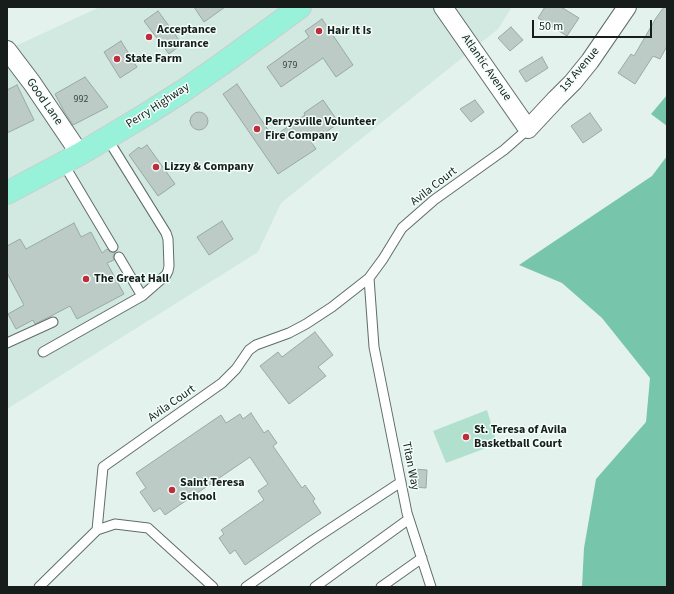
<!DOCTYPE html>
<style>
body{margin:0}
#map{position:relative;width:674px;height:594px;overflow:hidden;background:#e3f2ec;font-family:"Source Sans 3",sans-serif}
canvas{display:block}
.frame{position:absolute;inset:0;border:8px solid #171d1b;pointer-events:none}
.scale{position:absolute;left:532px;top:20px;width:120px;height:18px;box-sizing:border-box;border:2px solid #171d1b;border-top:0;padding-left:5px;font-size:12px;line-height:14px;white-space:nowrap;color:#171d1b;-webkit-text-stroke:3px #f2fefa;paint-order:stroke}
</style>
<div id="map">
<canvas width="674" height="594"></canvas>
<div class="frame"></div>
<div class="scale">50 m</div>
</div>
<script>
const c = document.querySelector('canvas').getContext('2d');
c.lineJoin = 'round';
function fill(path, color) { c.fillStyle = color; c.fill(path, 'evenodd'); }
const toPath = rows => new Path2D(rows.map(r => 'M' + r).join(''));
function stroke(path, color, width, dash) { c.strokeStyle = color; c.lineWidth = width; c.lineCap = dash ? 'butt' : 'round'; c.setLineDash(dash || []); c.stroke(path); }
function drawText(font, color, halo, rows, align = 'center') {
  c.font = font + ' "Source Sans 3",sans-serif'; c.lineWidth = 3; c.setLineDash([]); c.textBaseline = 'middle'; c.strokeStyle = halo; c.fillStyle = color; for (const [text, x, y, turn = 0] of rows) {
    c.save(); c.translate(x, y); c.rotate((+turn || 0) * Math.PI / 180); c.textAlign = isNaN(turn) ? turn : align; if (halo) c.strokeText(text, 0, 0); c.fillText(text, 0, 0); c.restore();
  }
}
fill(toPath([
 [100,7,512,7,498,29,281,203,258,252,7,409,7,50]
]), '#d1e9e0');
fill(toPath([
 [487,410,497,444,446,463,433,431]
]), '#b2e0cf');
fill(toPath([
 [667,95,667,126,651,114],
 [667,156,667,587,582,587,584,548,596,479,646,422,650,378,602,318,562,283,519,265,652,176]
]), '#77c6ac');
const building = toPath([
 [194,7,225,7,204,22,194,7],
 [545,7,561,7,579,18,567,36,538,18,545,7],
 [664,7,667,7,667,46,660,59,653,56,635,84,618,73,631,54,634,56,656,18,664,7],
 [158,11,182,44,169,54,144,21,158,11],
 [322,19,353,65,336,77,323,58,281,87,267,67,309,37,305,31,322,19],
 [511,27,523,40,510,51,498,38,511,27],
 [121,41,137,67,120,78,104,52,121,41],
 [542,57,548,68,526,82,519,71,542,57],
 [85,77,108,107,73,125,65,113,55,94,85,77],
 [237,84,273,137,305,115,304,113,323,100,339,123,311,142,316,149,278,174,223,94,237,84],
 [17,85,34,120,7,133,7,90,17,85],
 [475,100,484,112,471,122,460,109,475,100],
 '190 121a9 9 0 1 1 18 0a9 9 0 1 1-18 0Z',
 [590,113,602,130,583,143,571,126,590,113],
 [147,145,175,184,158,196,129,155,139,147,141,149,147,145],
 [222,221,233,239,209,255,197,237,222,221],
 [74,223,81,237,91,232,102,253,107,249,110,252,115,252,113,257,114,260,107,263,124,294,77,319,70,306,51,316,35,324,33,320,16,329,8,314,24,305,7,273,7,246,20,239,26,249,74,223],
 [315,332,333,355,318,367,326,376,289,404,260,366,278,352,282,357,315,332],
 [251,413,264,433,268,430,277,443,273,446,302,488,305,485,315,499,313,501,321,513,245,565,235,550,230,554,219,538,224,534,221,530,264,500,258,491,268,484,250,457,165,515,160,508,154,512,140,492,146,488,136,473,221,415,226,423,240,414,243,419,251,413],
 [414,469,427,470,426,488,414,487,414,469]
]);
fill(building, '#bccbc5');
stroke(building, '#9ba9a4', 1);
const lane = toPath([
 [63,163,113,247],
 [119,257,142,296],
 [369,278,374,347,407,513,431,587],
 [7,343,53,322],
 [43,352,142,296,166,275,168,271,169,266,168,239,166,233,107,138],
 [97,530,115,524,148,528,213,587],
 [39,587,97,530,103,467,222,383,236,369,249,350,256,345,289,333,306,324,332,307,369,278,383,259,402,228,434,200,504,150,528,129],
 [246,587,313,540,401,482],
 [315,587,409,519],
 [381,587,422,558]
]);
const street = toPath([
 [443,7,528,129,556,99,573,82,590,61,627,7],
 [7,50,32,83,80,154]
]);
const primary = toPath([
 [7,193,80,154,145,115,183,91,222,64,300,7]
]);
stroke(lane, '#606d68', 11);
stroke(street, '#606d68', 20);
stroke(primary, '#cccdcd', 24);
stroke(lane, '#fff', 9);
stroke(street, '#fff', 18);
stroke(primary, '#98f1d9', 22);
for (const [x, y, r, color] of [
 [319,31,4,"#be2d3b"],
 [149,37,4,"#be2d3b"],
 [117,59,4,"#be2d3b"],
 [257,129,4,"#be2d3b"],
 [156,167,4,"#be2d3b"],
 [86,279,4,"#be2d3b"],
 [466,437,4,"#be2d3b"],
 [172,490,4,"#be2d3b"]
]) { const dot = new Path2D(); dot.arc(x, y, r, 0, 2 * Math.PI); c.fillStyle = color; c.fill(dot); stroke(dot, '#f2fefa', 1.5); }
drawText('10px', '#404846', null, [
 ["979",290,66],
 ["992",81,100]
]);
drawText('bold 12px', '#171d1b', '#f2fefa', [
 ["Acceptance",157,30],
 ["Insurance",157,44],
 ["Hair It Is",327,31],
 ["State Farm",125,59],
 ["Perrysville Volunteer",265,122],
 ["Fire Company",265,136],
 ["Lizzy & Company",164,167],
 ["The Great Hall",94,279],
 ["St. Teresa of Avila",474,430],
 ["Basketball Court",474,444],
 ["Saint Teresa",180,483],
 ["School",180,497]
], 'left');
drawText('12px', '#171d1b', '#f2fefa', [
 ["Atlantic Avenue",486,68,55],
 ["1st Avenue",580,70,-50],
 ["Good Lane",44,102,55],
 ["Perry Highway",158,106,-33],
 ["Avila Court",434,187,-38],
 ["Avila Court",172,404,-35],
 ["Titan Way",410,466,79]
]);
</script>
